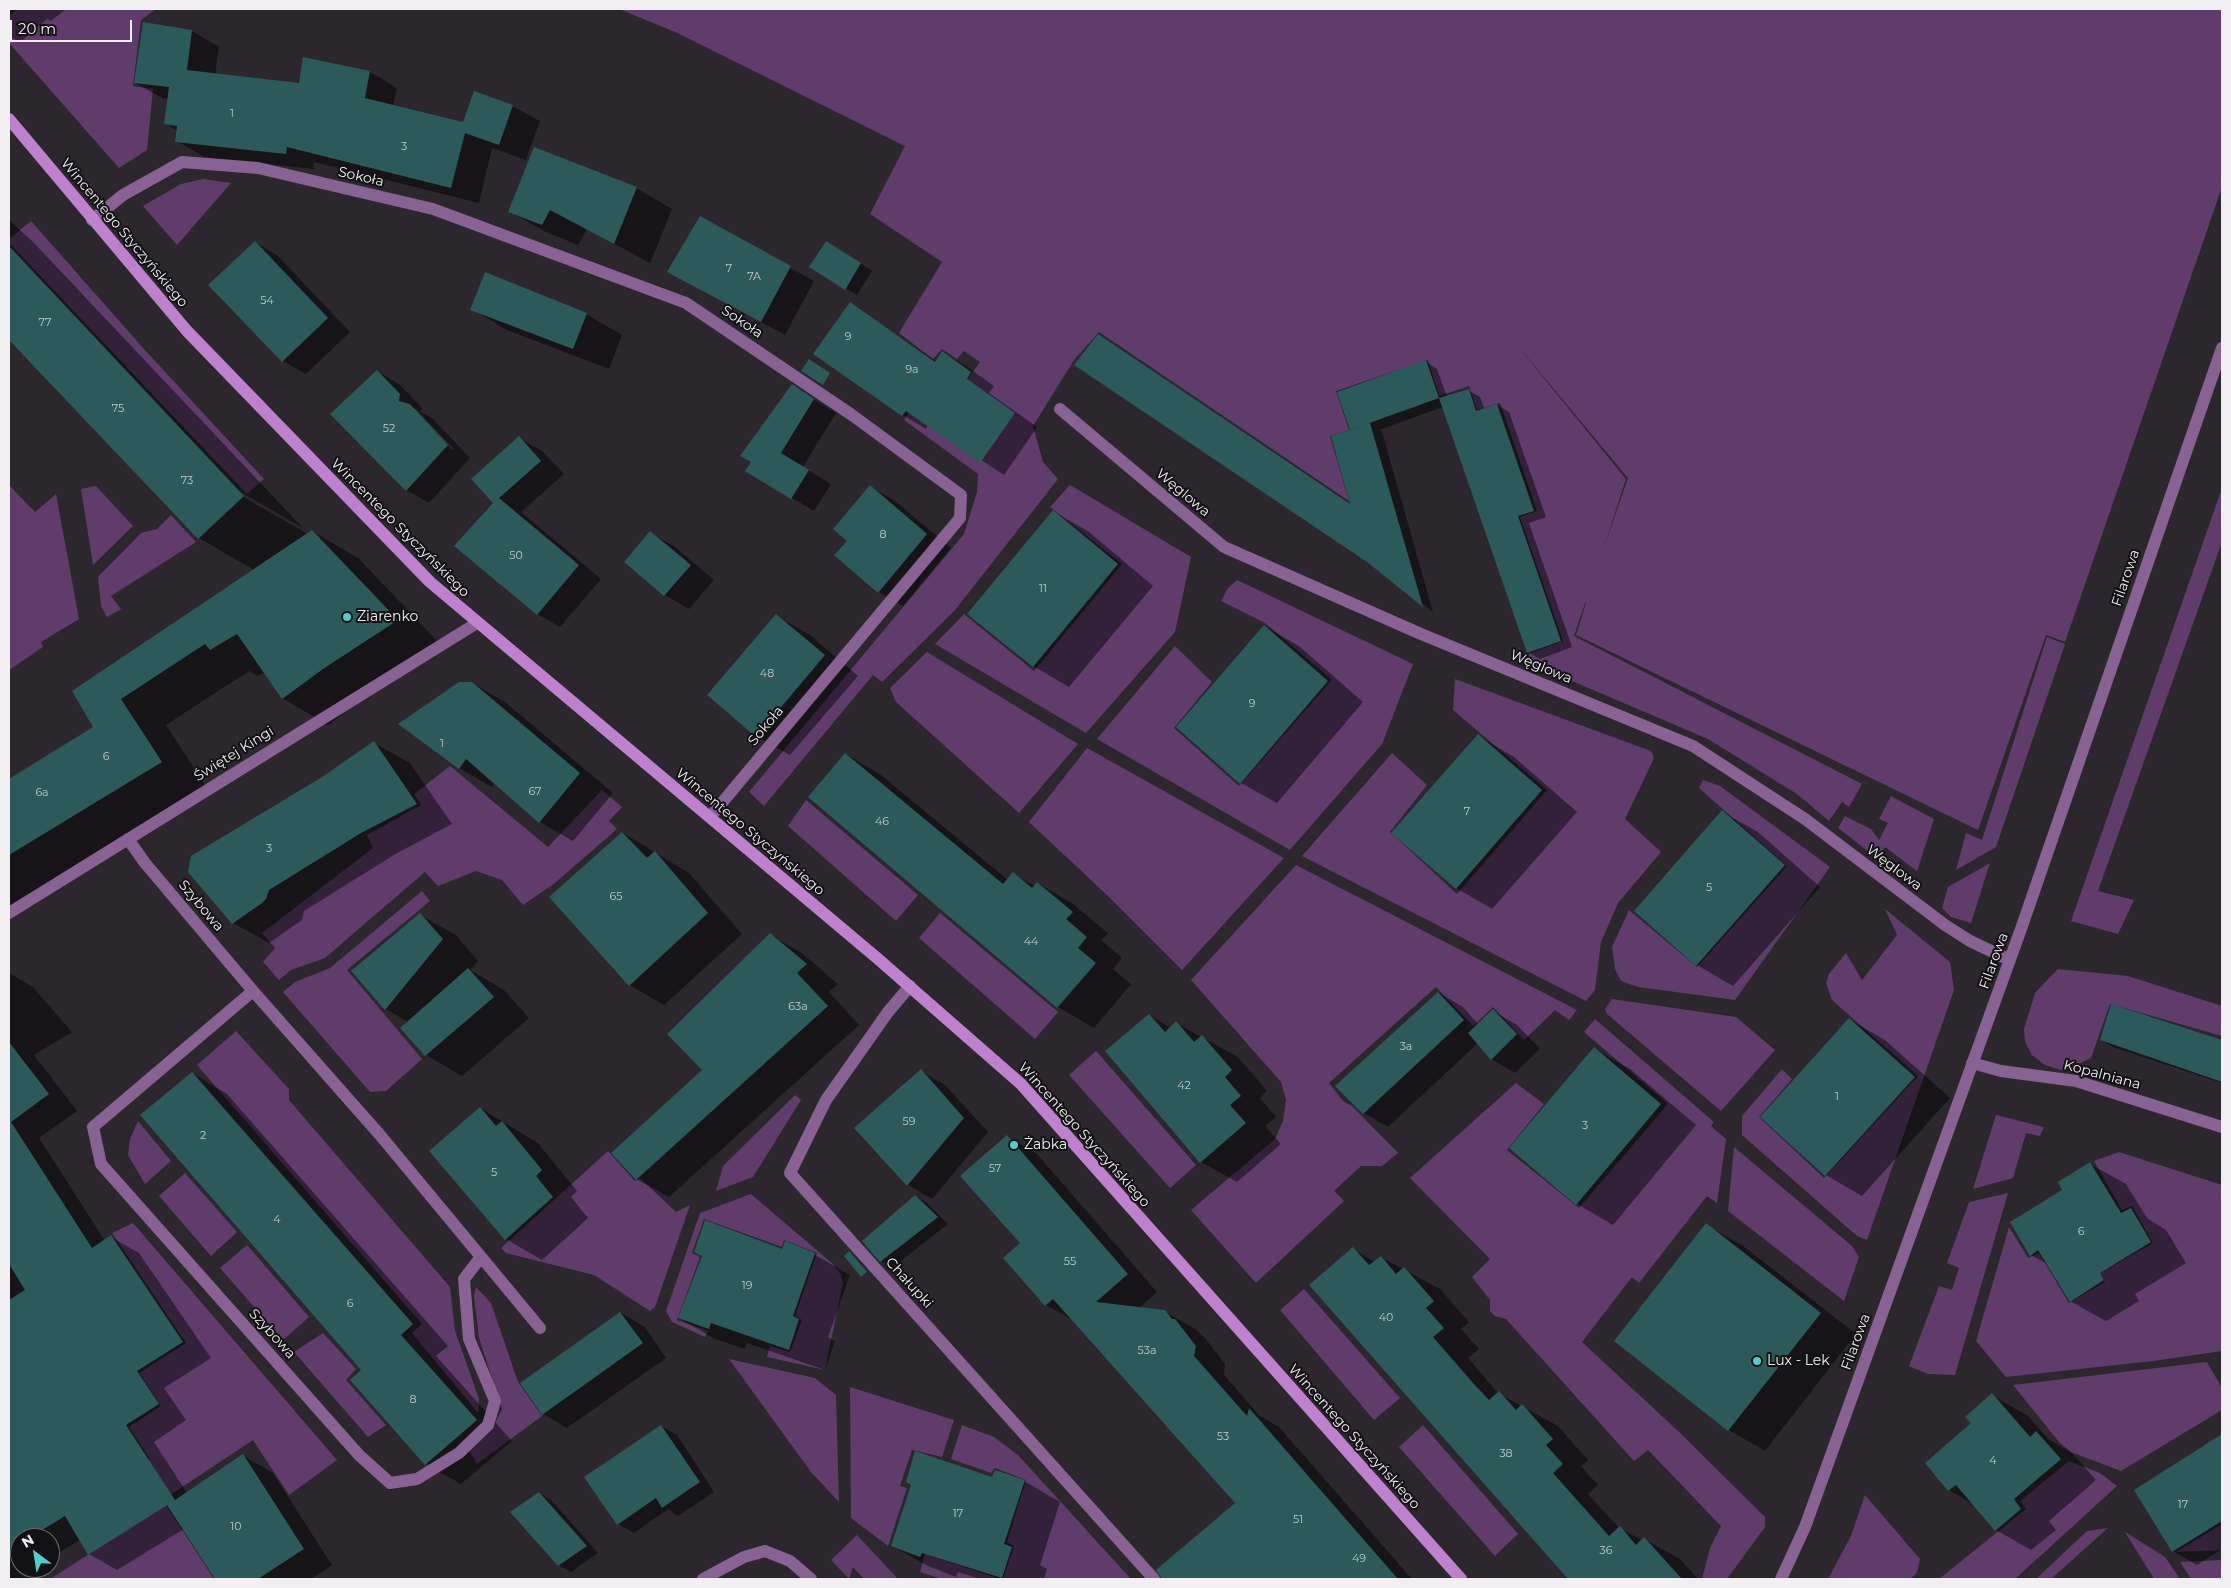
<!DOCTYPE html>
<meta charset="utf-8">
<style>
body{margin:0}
#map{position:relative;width:2231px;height:1588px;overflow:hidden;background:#2b272c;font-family:Montserrat,sans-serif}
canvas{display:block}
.frame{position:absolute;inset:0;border:10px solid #f1eff2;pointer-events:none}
.north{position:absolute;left:10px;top:1528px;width:50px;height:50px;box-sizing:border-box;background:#121113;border:1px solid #6b6a6c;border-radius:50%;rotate:329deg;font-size:14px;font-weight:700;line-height:20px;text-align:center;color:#f1eff2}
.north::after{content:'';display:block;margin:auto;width:18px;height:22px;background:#52cdcd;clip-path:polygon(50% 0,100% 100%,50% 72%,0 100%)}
.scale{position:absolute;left:10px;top:20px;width:122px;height:22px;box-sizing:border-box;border:2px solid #f1eff2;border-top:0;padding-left:6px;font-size:15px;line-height:18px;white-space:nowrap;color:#f1eff2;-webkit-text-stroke:4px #121113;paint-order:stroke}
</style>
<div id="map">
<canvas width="2231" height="1588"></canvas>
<div class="frame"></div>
<div class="north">N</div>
<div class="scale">20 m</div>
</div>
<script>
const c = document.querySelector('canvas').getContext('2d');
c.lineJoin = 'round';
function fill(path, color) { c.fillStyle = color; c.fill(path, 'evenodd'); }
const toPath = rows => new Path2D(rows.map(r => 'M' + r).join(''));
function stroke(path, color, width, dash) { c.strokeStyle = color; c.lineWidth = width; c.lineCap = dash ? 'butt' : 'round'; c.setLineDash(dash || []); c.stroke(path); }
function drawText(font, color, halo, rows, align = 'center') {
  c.font = font + ' Montserrat,sans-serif'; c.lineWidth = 4; c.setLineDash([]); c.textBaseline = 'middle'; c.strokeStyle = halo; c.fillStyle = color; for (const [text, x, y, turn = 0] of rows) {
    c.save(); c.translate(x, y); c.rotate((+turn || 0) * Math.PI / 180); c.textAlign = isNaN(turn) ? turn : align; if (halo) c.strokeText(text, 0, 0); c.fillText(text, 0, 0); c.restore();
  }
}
fill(toPath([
 [18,9,156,9,141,20,133,86,153,89,147,150,119,168,9,43,9,16],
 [619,9,2222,9,2222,187,2065,642,2046,635,1978,830,1576,635,1586,603,1585,603,1574,636,1862,784,1849,807,1842,802,1829,821,1797,794,1708,739,1518,658,1563,641,1520,517,1537,511,1500,403,1477,410,1469,386,1439,396,1428,360,1336,391,1349,430,1330,436,1349,501,1099,332,1074,360,1033,426,1043,462,1058,479,955,610,882,682,873,675,764,806,749,792,964,534,977,492,978,474,904,420,935,374,959,391,980,362,964,351,957,359,942,349,933,359,899,333,942,262,870,214,905,146,675,32],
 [1512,339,1628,478,1604,547,1626,479],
 [203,179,231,183,177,245,143,206,181,184],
 [31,221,144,349,264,479,247,494,9,243,9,239],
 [9,485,35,512,56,494,79,619,41,642,43,647,9,670],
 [1070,485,1191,557,1175,632,1086,733,935,644,964,614,1034,671,1122,564,1050,507],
 [96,486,133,526,93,565,81,489],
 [2222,488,2222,542,2098,891,2134,900,2118,934,2071,921],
 [171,515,196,542,111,596,121,609,107,617,101,606,98,577,141,533,157,529],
 [1237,580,1413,664,1382,744,1290,850,1097,739,1175,646,1212,682,1174,728,1239,786,1332,680,1265,623,1221,601,1228,588],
 [2047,637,2065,644,1996,847,1956,870,1966,833,1982,840],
 [927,652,1078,744,1019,813,896,702,890,688],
 [1455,679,1651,751,1654,758,1625,819,1661,852,1618,903,1601,942,1595,990,1586,1001,1302,856,1392,753,1427,785,1390,832,1457,894,1547,790,1453,710],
 [1087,748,1284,858,1182,970,1107,895,1029,822],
 [450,766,548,847,602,790,622,807,609,821,617,829,555,883,523,905,502,880,476,871,438,886,425,872,325,958,291,970,279,980,263,962,275,948,262,933,373,848,367,835,421,805,414,794],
 [1703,780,1720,786,1830,867,1735,1000,1638,987,1621,981,1615,969,1612,947,1629,910,1697,967,1787,866,1699,788],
 [1891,796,1934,819,1917,871,1885,847,1878,859,1838,828,1845,816,1871,829,1879,840,1888,823,1879,819],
 [806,800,918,895,896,921,788,826],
 [1990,863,1971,923,1951,917,1942,908,1948,887],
 [1296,865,1577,1010,1569,1020,1555,1010,1524,1040,1493,1007,1473,1026,1436,987,1329,1083,1343,1101,1352,1106,1398,1153,1382,1166,1361,1166,1334,1191,1344,1201,1256,1283,1191,1210,1275,1139,1283,1121,1286,1100,1281,1082,1191,980],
 [422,891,430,901,347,970,422,1059,386,1091,370,1092,283,992,295,982,330,968],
 [1885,909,1950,962,1954,990,1867,1240,1857,1236,1742,1135,1742,1116,1782,1069,1792,1079,1759,1117,1824,1178,1918,1076,1832,1000,1826,983,1829,974,1846,953,1862,980,1897,935],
 [940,913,1058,1012,1035,1039,919,938],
 [2058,969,2128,976,2222,1006,2222,1036,2110,1004,2091,1058,2064,1071,2045,1065,2032,1055,2025,1042,2024,1029,2035,993],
 [1612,999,1736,1017,1775,1050,1721,1111,1607,1014,1605,1009],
 [1595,1019,1714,1122,1711,1126,1726,1139,1717,1203,1707,1196,1639,1283,1632,1277,1582,1342,1678,1431,1765,1517,1765,1527,1727,1579,1702,1579,1710,1548,1721,1526,1648,1450,1634,1461,1506,1319,1495,1316,1490,1311,1490,1300,1472,1277,1490,1259,1410,1178,1516,1083,1544,1104,1507,1150,1579,1208,1668,1104,1584,1032],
 [236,1031,289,1089,289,1100,450,1287,455,1331,479,1399,478,1413,412,1333,422,1324,197,1065],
 [1096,1051,1196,1165,1170,1188,1069,1075],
 [795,1095,801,1100,753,1177,716,1191,723,1166],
 [1996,1115,2044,1127,2040,1136,2026,1133,2013,1178,1973,1189],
 [138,1121,171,1161,145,1184,128,1155,130,1139],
 [1734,1147,1852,1246,1859,1257,1844,1301,1728,1211],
 [608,1151,635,1181,640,1178,676,1212,690,1205,655,1307,650,1311,594,1275,506,1253,501,1248],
 [2119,1152,2222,1185,2222,1351,2153,1361,2006,1377,1976,1341,2009,1227,2028,1258,2039,1253,2069,1303,2105,1282,2100,1273,2153,1243,2132,1206,2122,1210,2094,1161],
 [185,1173,237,1232,211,1256,159,1196],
 [2008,1193,1955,1375,1928,1374,1909,1366,1939,1286,1952,1290,1959,1268,1947,1263,1969,1202],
 [751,1194,833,1264,841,1275,843,1282,825,1370,767,1357,770,1346,790,1352,802,1320,795,1316,817,1253,784,1240,782,1247,704,1219,692,1253,700,1257,677,1320,708,1331,705,1337,672,1322,666,1311,700,1213],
 [133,1223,337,1460,289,1495,253,1440,137,1517,114,1480,150,1459,129,1427,161,1406,139,1373,186,1343,112,1233],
 [247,1245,309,1317,283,1340,220,1268],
 [476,1287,491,1303,518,1382,542,1416,477,1464,469,1451,493,1428,502,1409,479,1338,474,1296],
 [1304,1289,1400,1398,1374,1420,1280,1310],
 [323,1333,356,1369,346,1380,386,1425,368,1437,294,1352],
 [729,1359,815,1378,836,1395,839,1502,811,1472],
 [2207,1362,2222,1388,2222,1410,2121,1471,2071,1452,2059,1442,2013,1385],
 [850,1387,954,1420,942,1457,912,1450,900,1486,907,1488,888,1546,851,1518],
 [962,1425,994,1437,1018,1455,1131,1579,1003,1579,1014,1546,1007,1542,1026,1480,995,1468,991,1473,951,1459],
 [1423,1425,1518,1534,1495,1556,1399,1447],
 [2069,1461,2100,1473,2117,1486,2015,1579,1939,1579,2026,1509,2020,1501],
 [1865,1495,1920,1559,1917,1573,1910,1579,1828,1579,1851,1536],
 [166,1505,214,1579,50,1579],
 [2222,1524,2222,1550,2176,1552],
 [2108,1528,2051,1579,2036,1579,2087,1531],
 [2125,1532,2165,1557,2180,1579,2154,1579],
 [857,1535,898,1579,864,1579,853,1567,849,1579,831,1560],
 [925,1554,1000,1579,942,1579,920,1572],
 [2222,1560,2222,1579,2191,1579,2180,1562]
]), '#603c6b');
fill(toPath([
 [9,9,66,9,51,21,47,19,20,42,9,36],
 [144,24,192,31,219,47,215,75,300,84,370,72,397,88,393,106,464,124,512,106,540,121,526,160,492,148,479,203,314,162,313,169,204,157,177,141,178,131,165,123,169,99,162,98,135,83],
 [636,188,672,209,650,263,587,229,578,245,546,232,510,212],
 [700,218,814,281,785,335,669,272],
 [9,220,34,243,303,528,239,491,238,494,308,534,312,531,358,558,443,647,369,694,328,725,282,698,264,672,257,676,249,671,166,725,207,788,9,909,9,780,95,727,74,692,254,570,199,538,9,338],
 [255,242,278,256,350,332,306,374,283,361],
 [838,249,872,271,857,295,845,288],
 [850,304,937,362,943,353,966,366,994,386,989,393,1037,427,1004,475,928,425,926,429,903,415,815,353],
 [472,309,586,314,622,335,609,369,507,330],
 [1426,362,1437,369,1447,397,1468,390,1480,397,1485,410,1497,405,1509,412,1546,517,1529,523,1572,647,1540,659,1528,652,1443,407,1379,430,1382,432,1433,612,1368,561,1352,506,1353,430],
 [377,371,399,384,422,408,421,412,432,418,470,458,429,503,406,490],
 [413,409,416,409,454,449,452,450],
 [792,386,836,413,803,467,831,484,814,511,747,471],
 [519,438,542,451,564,474,521,512,601,579,560,627,537,614,495,503],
 [871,487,895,501,951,548,903,606,879,592,849,540],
 [1053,511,1089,532,1153,586,1069,687,1033,666],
 [650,533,675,547,714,580,689,609,665,595],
 [777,616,810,635,858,676,790,755,756,736],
 [1265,626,1300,647,1363,702,1277,803,1241,783],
 [472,683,505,702,613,793,573,841,540,822,495,783,492,787,459,768],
 [1478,736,1514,757,1577,812,1492,909,1456,888],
 [374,743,410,763,452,824,397,853,304,911,302,920,269,943,233,923,323,778],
 [846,754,881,775,1008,880,1013,874,1035,886,1038,883,1073,904,1108,933,1101,940,1122,958,1113,969,1131,984,1094,1028,1058,1007,810,797],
 [1722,812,1758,832,1820,887,1733,986,1697,965,1635,911],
 [623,833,689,873,742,934,664,1005,629,985],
 [420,915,456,935,478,961,470,970,504,990,529,1018,462,1076,426,1055,408,1022,386,1009,353,971],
 [771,935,803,954,838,984,829,992,859,1025,669,1197,636,1179,704,1070],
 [9,973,33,987,72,1032,34,1055,77,1111,39,1138,105,1241,111,1237,139,1253,211,1358,164,1388,186,1420,154,1442,187,1493,243,1456,272,1472,332,1565,311,1579,217,1579,184,1529,117,1570,89,1554,80,1540,50,1558,50,1538,20,1538,20,1568,34,1568,40,1579,9,1579,9,1267,11,1266,9,1262],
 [1439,993,1463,1007,1478,1024,1493,1011,1517,1025,1540,1049,1515,1073,1491,1059,1478,1043,1388,1127,1364,1113],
 [2112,1006,2222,1041,2222,1083,2113,1047,2101,1040],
 [1149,1015,1171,1028,1176,1023,1238,1057,1267,1091,1260,1098,1276,1117,1265,1126,1281,1144,1237,1182,1201,1162],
 [1850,1020,1885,1040,1950,1098,1862,1196,1826,1175,1762,1117],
 [1595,1049,1630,1069,1696,1125,1613,1225,1577,1204,1511,1148],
 [921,1071,945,1085,988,1132,932,1199,908,1185],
 [192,1073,227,1094,448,1346,436,1356,512,1441,461,1484,426,1464,363,1370],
 [480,1108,538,1143,577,1191,571,1197,588,1218,542,1260,506,1239,431,1151],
 [1007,1137,1037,1154,1157,1292,1139,1308,1164,1311,1195,1329,1205,1338,1225,1364,1224,1375,1260,1416,1279,1427,1412,1579,1179,1579,1165,1563,1237,1504,1074,1321,1046,1305,1022,1243],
 [2090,1164,2126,1184,2147,1218,2166,1230,2186,1263,2135,1294,2139,1301,2106,1321,2070,1301,2049,1265,2031,1255,2064,1190],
 [915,1196,927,1203,948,1224,893,1267,881,1261],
 [1706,1225,1742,1245,1856,1334,1765,1451,1729,1430,1615,1341],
 [786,1242,815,1255,850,1275,828,1337,835,1341,825,1370,747,1343,745,1349,715,1339,679,1318,783,1250],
 [1353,1249,1375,1262,1381,1257,1440,1289,1469,1322,1461,1329,1479,1349,1468,1358,1498,1393,1558,1426,1588,1460,1581,1466,1598,1485,1588,1494,1619,1528,1642,1540,1644,1539,1680,1559,1698,1579,1570,1579,1311,1285],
 [621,1313,645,1327,666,1358,567,1428,543,1414],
 [1992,1395,2028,1416,2048,1439,2072,1453,2096,1480,2049,1521,2056,1530,2031,1550,1996,1530,1973,1504,1949,1490,1973,1423],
 [661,1426,677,1435,714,1492,678,1516,668,1509,634,1533,618,1524],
 [2222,1436,2222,1549,2197,1565,2173,1551,2135,1491],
 [993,1478,1024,1481,1060,1502,1040,1565,1047,1569,1044,1579,980,1579,958,1572,956,1577,928,1566,892,1546],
 [539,1493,551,1500,598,1553,571,1572,559,1565]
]), '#0007');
fill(toPath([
 [143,22,192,30,187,70,299,83,303,57,370,71,365,98,463,122,474,91,513,105,499,145,465,133,451,188,287,147,286,154,175,142,177,126,164,124,169,87,134,83],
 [534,147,637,187,614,244,550,210,542,225,508,212],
 [700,216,791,266,761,322,667,272],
 [255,241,328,318,282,362,208,285],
 [826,241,861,263,845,290,809,267],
 [9,246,244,496,198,539,9,340],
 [485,272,587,313,573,349,470,310],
 [850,302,935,362,942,351,971,372,967,379,1015,413,980,463,906,411,902,416,813,354],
 [1098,334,1350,504,1331,436,1370,423,1423,607,1367,562,1074,365],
 [809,359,830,373,823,385,801,371],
 [1426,360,1439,398,1350,430,1337,392],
 [377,370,400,394,399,401,410,404,448,445,406,491,330,414],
 [792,384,814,399,781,453,809,470,791,499,745,471,751,462,740,456],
 [1469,389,1476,411,1497,404,1534,511,1518,516,1561,641,1527,653,1439,398],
 [519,436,541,461,499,498,579,565,537,615,454,546,493,503,471,479],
 [870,485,927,534,878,593,834,555,847,541,833,529],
 [1053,510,1118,564,1033,667,967,614],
 [312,530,398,620,323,669,282,699,237,634,210,650,205,644,121,699,162,762,9,855,9,779,93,727,72,691],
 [650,531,691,565,664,596,624,562],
 [776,614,825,655,756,737,707,695],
 [1264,625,1328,681,1240,784,1176,727],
 [459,682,472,682,580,773,539,823,466,759,459,769,398,724],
 [1478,734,1542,790,1456,889,1391,833],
 [374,741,417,804,361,833,269,890,266,899,262,903,232,924,188,872,191,856,322,777],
 [845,753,1003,884,1013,872,1032,888,1037,882,1073,912,1066,919,1087,937,1078,948,1096,963,1057,1008,808,797],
 [1722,810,1785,865,1696,966,1634,911],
 [622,832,647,858,655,851,708,913,629,986,549,897],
 [420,913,443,939,385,1010,351,971],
 [770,933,807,964,797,973,828,1006,636,1180,611,1153,702,1070,667,1034],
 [468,968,494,997,425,1056,400,1028],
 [1438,992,1464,1020,1363,1114,1335,1086],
 [2111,1004,2222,1040,2222,1082,2100,1040],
 [1493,1009,1517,1034,1491,1060,1468,1033],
 [1149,1014,1165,1032,1176,1021,1194,1042,1202,1035,1232,1070,1225,1077,1241,1096,1230,1105,1246,1123,1200,1163,1105,1051],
 [1849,1018,1915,1077,1825,1176,1760,1117],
 [9,1042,49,1094,11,1122,92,1248,111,1235,183,1342,137,1371,159,1404,126,1425,175,1500,243,1454,304,1549,258,1579,215,1579,167,1505,169,1504,88,1555,65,1516,29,1538,20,1538,20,1543,9,1550,9,1300,25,1290,9,1264],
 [1594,1047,1661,1104,1576,1205,1509,1148],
 [921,1069,964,1118,907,1186,854,1128],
 [192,1072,413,1324,401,1335,477,1420,425,1465,350,1380,361,1370,140,1115],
 [480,1107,496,1126,502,1121,542,1170,536,1176,553,1197,505,1240,429,1151],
 [1007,1135,1128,1274,1096,1302,1165,1310,1172,1319,1175,1319,1196,1346,1194,1356,1247,1416,1249,1408,1398,1579,1162,1579,1156,1570,1235,1503,1053,1299,1045,1306,1003,1258,1020,1243,960,1176],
 [2090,1162,2121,1213,2131,1208,2151,1242,2100,1273,2104,1280,2070,1302,2038,1250,2030,1256,2010,1222,2062,1190,2058,1182],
 [915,1195,938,1217,880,1262,862,1241],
 [705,1220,782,1249,785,1241,815,1253,793,1316,799,1319,789,1350,711,1323,709,1329,678,1318,702,1256,694,1252],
 [1706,1223,1821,1313,1728,1431,1614,1341],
 [1353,1247,1369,1265,1381,1256,1396,1274,1404,1267,1434,1301,1426,1308,1444,1328,1433,1337,1473,1383,1489,1400,1499,1391,1516,1410,1522,1404,1553,1439,1546,1445,1563,1464,1553,1473,1609,1536,1620,1526,1636,1545,1644,1537,1682,1579,1568,1579,1309,1285],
 [849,1251,867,1272,861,1277,844,1256],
 [620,1312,643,1343,542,1415,520,1383],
 [1992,1393,2030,1437,2036,1431,2061,1459,2014,1499,2021,1509,1995,1531,1956,1485,1948,1491,1925,1463,1971,1423,1965,1417],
 [661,1425,700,1482,662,1508,656,1498,617,1525,584,1477],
 [2222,1434,2222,1521,2172,1552,2134,1490],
 [915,1451,992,1477,995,1470,1025,1480,1004,1544,1012,1547,1002,1578,922,1553,920,1557,891,1546,911,1485,906,1482],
 [539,1492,587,1546,558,1566,510,1512]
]), '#2c5a5a');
stroke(toPath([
 [92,220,123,195,182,162,258,168,433,209,686,303,852,415,961,495,960,518,710,817],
 [1060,409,1224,547,1421,634,1693,746,1805,819,1945,925,1970,941,2010,960],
 [128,839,145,863,253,991,380,1135,540,1328],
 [9,913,477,623],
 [910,986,888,1012,826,1100,790,1173,1154,1579],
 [253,991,93,1127,101,1164,359,1455,390,1483,417,1479,459,1453,488,1425,495,1401,469,1339,464,1279,481,1257],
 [1972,1063,2001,1071,2076,1081,2222,1127],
 [703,1579,744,1557,765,1551,790,1561,811,1579],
 [1781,1579,1805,1527,2021,929,2222,348]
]), '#876292', 12);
stroke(toPath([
 [9,119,187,331,430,582,877,958,1021,1084,1461,1579]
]), '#bd81ce', 12);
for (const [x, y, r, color] of [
 [347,617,5,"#52cdcd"],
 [1014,1145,5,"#52cdcd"],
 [1757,1361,5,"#52cdcd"]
]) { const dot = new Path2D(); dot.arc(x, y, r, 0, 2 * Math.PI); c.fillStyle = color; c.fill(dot); stroke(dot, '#121113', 2); }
drawText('11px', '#c0cacc', null, [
 ["1",232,114],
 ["3",404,147],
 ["7",729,269],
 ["7A",754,277],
 ["54",267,301],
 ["77",45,323],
 ["9",848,337],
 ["9a",912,370],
 ["75",118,409],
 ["52",389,429],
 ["73",187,481],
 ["8",883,535],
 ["50",516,556],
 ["11",1043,589],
 ["48",767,674],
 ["9",1252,704],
 ["1",442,744],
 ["6",106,757],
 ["67",535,792],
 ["6a",42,793],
 ["7",1467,812],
 ["46",882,822],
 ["3",269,849],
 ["5",1709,888],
 ["65",616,897],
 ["44",1031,942],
 ["63a",798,1007],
 ["3a",1406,1047],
 ["42",1184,1086],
 ["1",1837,1097],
 ["59",909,1122],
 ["3",1585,1126],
 ["2",203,1136],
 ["57",995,1169],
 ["5",494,1173],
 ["4",277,1220],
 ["6",2081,1232],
 ["55",1070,1262],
 ["19",747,1286],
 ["6",350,1304],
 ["40",1386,1318],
 ["53a",1147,1351],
 ["8",413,1400],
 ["53",1223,1437],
 ["38",1506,1454],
 ["4",1993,1461],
 ["17",2183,1505],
 ["17",958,1514],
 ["51",1298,1520],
 ["10",236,1527],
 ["36",1606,1551],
 ["49",1359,1559]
]);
drawText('14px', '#f1eff2', '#121113', [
 ["Sokoła",361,177,13],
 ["Wincentego Styczyńskiego",124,233,50],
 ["Sokoła",742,322,34],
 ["Węglowa",1183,493,40],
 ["Wincentego Styczyńskiego",400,528,45],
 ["Filarowa",2126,578,-71],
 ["Węglowa",1541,667,23],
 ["Sokoła",766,726,-50],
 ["Świętej Kingi",234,754,-32],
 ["Wincentego Styczyńskiego",750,832,40],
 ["Węglowa",1894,868,37],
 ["Szybowa",201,906,50],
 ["Filarowa",1994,961,-70],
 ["Kopalniana",2102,1075,15],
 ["Wincentego Styczyńskiego",1084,1135,48],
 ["Chałupki",909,1283,48],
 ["Szybowa",272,1334,48],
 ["Filarowa",1856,1342,-70],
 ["Wincentego Styczyńskiego",1354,1437,48]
]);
drawText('14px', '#f1eff2', '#121113', [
 ["Ziarenko",357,617],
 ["Żabka",1024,1145],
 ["Lux - Lek",1767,1361]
], 'left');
</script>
